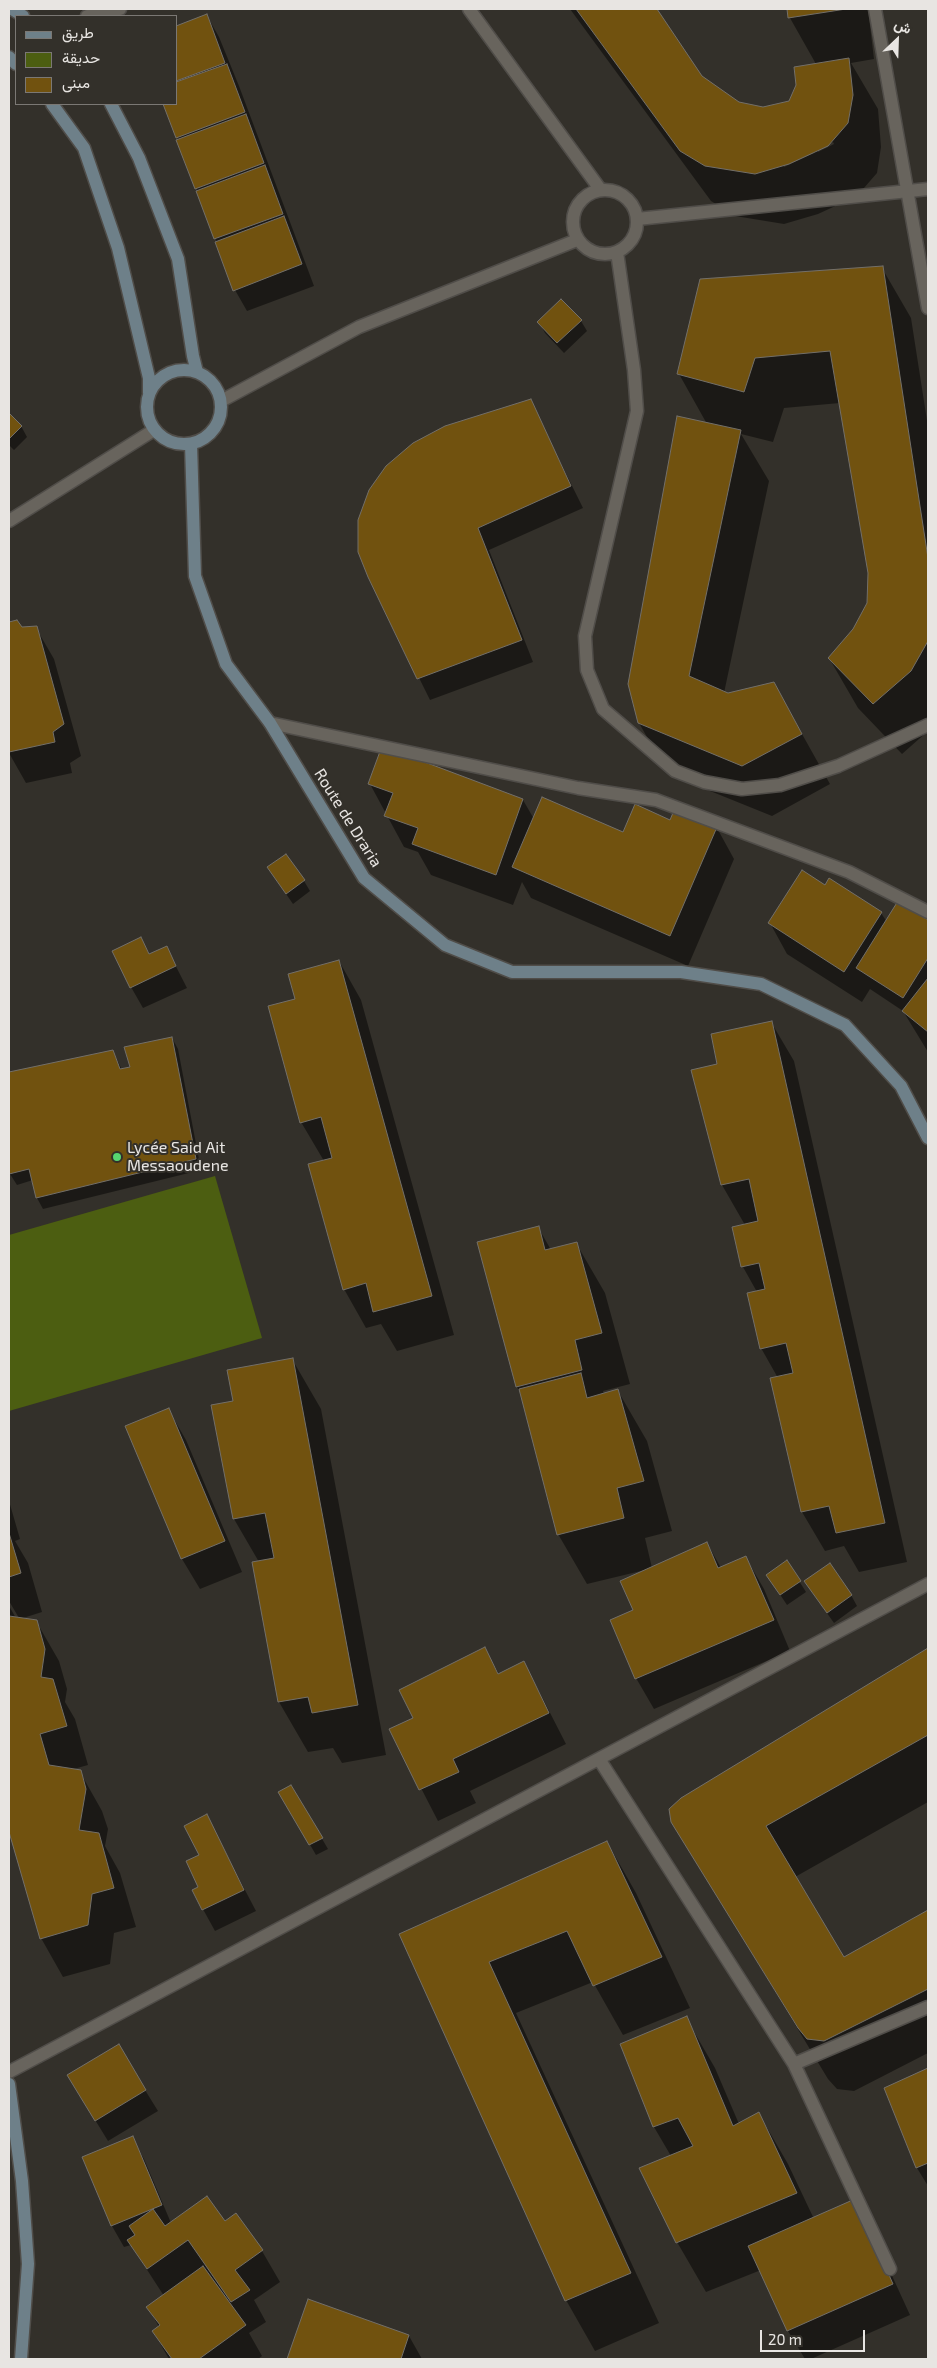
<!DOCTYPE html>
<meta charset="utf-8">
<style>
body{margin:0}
#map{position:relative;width:937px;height:2368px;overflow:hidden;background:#33302a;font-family:"Exo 2",Vazirmatn,sans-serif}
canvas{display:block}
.frame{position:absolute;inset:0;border:10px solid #e8e5e2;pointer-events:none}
.legend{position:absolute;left:15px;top:15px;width:162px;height:90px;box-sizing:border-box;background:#33302a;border:1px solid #7b7874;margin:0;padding:6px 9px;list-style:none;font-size:15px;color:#e8e5e2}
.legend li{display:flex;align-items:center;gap:10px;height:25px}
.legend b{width:25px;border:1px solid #7b7874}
.north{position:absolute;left:872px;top:15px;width:50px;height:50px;-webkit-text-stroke:4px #33302a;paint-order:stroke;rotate:24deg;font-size:14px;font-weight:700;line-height:20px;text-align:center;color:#e8e5e2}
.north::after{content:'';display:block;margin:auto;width:18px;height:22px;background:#e8e5e2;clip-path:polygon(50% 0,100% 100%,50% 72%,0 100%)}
.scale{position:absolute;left:760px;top:2330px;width:105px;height:22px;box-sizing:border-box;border:2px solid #e8e5e2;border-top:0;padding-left:6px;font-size:15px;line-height:18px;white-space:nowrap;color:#e8e5e2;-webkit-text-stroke:4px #33302a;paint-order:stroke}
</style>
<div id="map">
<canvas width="937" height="2368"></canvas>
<div class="frame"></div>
<ul class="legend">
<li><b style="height:6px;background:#6e8089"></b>طريق</li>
<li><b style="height:14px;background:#4c5e11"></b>حديقة</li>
<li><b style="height:14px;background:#71520f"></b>مبنى</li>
</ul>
<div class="north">ش</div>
<div class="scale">20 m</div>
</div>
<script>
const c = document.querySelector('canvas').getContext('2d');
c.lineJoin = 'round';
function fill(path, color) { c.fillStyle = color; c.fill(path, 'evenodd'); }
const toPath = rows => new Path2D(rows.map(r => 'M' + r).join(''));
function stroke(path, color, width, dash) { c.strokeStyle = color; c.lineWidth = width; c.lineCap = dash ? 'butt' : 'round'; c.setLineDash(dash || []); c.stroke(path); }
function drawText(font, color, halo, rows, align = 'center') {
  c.font = font + ' "Exo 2",sans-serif'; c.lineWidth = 4; c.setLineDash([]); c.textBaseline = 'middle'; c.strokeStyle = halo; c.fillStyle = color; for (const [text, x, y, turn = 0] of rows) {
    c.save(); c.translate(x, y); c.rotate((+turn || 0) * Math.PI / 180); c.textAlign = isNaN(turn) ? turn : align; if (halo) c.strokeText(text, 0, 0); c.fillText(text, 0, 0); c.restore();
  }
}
fill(toPath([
 [215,1176,262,1338,9,1411,9,1235]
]), '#4c5e11');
fill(toPath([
 [570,9,655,9,701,77,739,104,763,108,789,102,816,64,790,18,788,9,868,9,874,59,851,63,878,109,881,147,877,173,857,196,818,214,784,224,735,216,711,201],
 [833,142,834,144,818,152,818,149],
 [808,153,814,153,784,167,783,165],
 [207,16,219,37,239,86,314,286,247,311,235,290,165,104,176,104,176,27],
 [882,268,911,318,928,427,928,731,902,754,858,708,829,658,854,630,868,604,870,573,840,403,784,408,773,442,741,434,769,481,724,693,728,694,774,684,830,784,772,816,668,774,639,723,707,424,679,374],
 [581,321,587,331,564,353,545,333,539,322],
 [530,401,583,508,489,550,533,662,430,700,369,577],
 [9,415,21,426,27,437,14,450,9,445],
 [17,621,21,628,36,628,54,659,81,756,70,763,72,773,26,783,9,753,9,623],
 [370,784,523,800,534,819,623,834,670,821,717,828,734,859,688,966,531,898,522,882,513,905,431,875,418,852,404,847],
 [275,878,304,881,310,891,293,904],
 [826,886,881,913,887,922,898,903,928,922,928,1052,903,1011,870,989,862,1002,787,954,770,923],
 [141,939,150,955,166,947,187,988,143,1008,131,987],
 [339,961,361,1000,454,1335,397,1351,381,1324,366,1328,344,1289,324,1161,301,1122,296,1000],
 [771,1022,794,1061,907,1562,859,1572,844,1546,825,1551,802,1512,772,1379,778,1378,761,1348,757,1292,743,1267,745,1225,722,1185,693,1071,719,1065],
 [172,1038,178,1049,201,1170,43,1209,37,1198,33,1180,17,1185,10,1174,9,1074,113,1051,122,1070,132,1068],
 [538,1227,551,1250,576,1243,605,1293,630,1384,603,1391,604,1394,618,1391,647,1441,672,1531,645,1538,652,1568,707,1543,721,1568,746,1558,764,1589,790,1651,654,1709,636,1678,635,1611,645,1570,587,1584,558,1534,522,1395,517,1387],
 [292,1359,321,1409,386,1755,342,1763,333,1748,308,1752,279,1702,253,1563,259,1562,234,1519,234,1402],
 [168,1409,186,1440,242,1572,200,1589,182,1559,127,1427],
 [9,1501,20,1539,15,1541,28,1563,42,1612,20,1619,36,1621,59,1661,67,1689,65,1702,75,1719,88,1765,70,1770,80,1772,102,1811,108,1829,105,1846,120,1873,136,1927,114,1933,110,1964,63,1977,41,1938,9,1828,9,1606,16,1618,19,1618,9,1601],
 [787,1562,806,1592,787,1605,767,1575],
 [812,1592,851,1595,857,1606,834,1623],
 [485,1649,499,1674,524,1662,566,1744,470,1791,476,1803,438,1821,391,1730,414,1718],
 [928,1650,928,1802,795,1877,844,1959,928,1912,928,2053,854,2091,837,2089,828,2079,672,1821,681,1799],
 [291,1786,328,1849,316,1855,280,1793],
 [206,1816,256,1911,215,1931,193,1891,200,1888,200,1856],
 [607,1842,636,1893,690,2008,623,2035,593,1982,516,2013,659,2323,595,2351,566,2300,401,1935],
 [686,2018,715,2068,739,2124,759,2114,788,2164,814,2219,872,2232,910,2315,811,2359,805,2359,788,2331,761,2270,706,2292,677,2242,671,2156,654,2127,622,2045],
 [928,2070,928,2186,917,2168,886,2088],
 [145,2090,158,2111,108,2141,81,2097],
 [132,2138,144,2159,171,2223,225,2222,236,2215,262,2251,280,2282,254,2300,266,2322,249,2333,262,2356,258,2359,169,2359,153,2331,159,2327,148,2307,164,2296,131,2245,124,2247,112,2226,84,2158],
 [309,2300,409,2336,422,2359,288,2359]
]), '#0007');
const building = toPath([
 [576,9,657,9,702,76,739,102,763,107,789,101,796,85,794,67,849,58,853,95,848,123,828,146,789,164,755,174,705,166,680,151,576,9],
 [787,9,846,9,788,18,787,9],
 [207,14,225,63,176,81,176,26,207,14],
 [227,64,245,112,176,138,163,104,176,104,176,82,227,64],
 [246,114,264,163,195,189,176,140,246,114],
 [265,165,283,214,214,239,196,191,265,165],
 [284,216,302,264,233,291,215,242,284,216],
 [883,266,928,558,928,641,911,671,873,704,828,658,853,629,867,603,868,573,830,351,755,358,744,392,677,374,700,279,883,266],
 [561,299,582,320,557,343,537,322,561,299],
 [531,399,571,486,478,528,522,640,417,679,368,577,358,552,358,520,369,490,386,466,413,443,445,426,531,399],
 [9,413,22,426,9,439,9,413],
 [677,416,741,430,689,676,728,693,774,682,802,734,742,766,638,723,628,684,677,416],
 [17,620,22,627,37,626,64,724,53,732,55,742,9,752,9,622,17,620],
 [382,746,523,799,496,875,412,844,418,828,384,816,393,793,368,784,382,746],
 [542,797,623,832,635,804,670,820,675,808,717,827,670,936,512,867,542,797],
 [286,854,305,880,286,894,267,867,286,854],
 [802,870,825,885,829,878,882,912,844,972,768,923,802,870],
 [898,901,928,920,928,958,903,998,856,968,898,901],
 [141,937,149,954,167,946,176,966,130,988,112,951,141,937],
 [339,960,432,1296,373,1312,366,1283,343,1290,308,1164,332,1158,321,1117,300,1123,268,1006,295,999,288,974,339,960],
 [928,978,928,1032,902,1011,928,978],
 [772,1021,885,1523,836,1533,829,1506,801,1512,770,1378,793,1373,786,1343,760,1349,747,1293,765,1289,759,1263,741,1267,732,1227,758,1221,749,1179,721,1185,691,1070,717,1064,711,1034,772,1021],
 [172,1037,196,1159,36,1198,29,1169,9,1174,9,1072,113,1050,120,1069,130,1067,124,1047,172,1037],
 [539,1226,545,1250,577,1242,602,1333,575,1340,582,1370,516,1387,477,1242,539,1226],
 [293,1358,358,1705,312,1713,308,1697,278,1702,252,1562,274,1558,265,1513,233,1519,211,1405,233,1401,227,1370,293,1358],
 [581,1373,587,1398,618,1389,644,1481,617,1488,624,1518,557,1535,519,1389,581,1373],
 [169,1408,225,1541,181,1559,125,1426,169,1408],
 [9,1533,21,1573,9,1577,9,1533],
 [707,1542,718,1568,746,1556,774,1620,635,1679,610,1620,633,1610,620,1581,707,1542],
 [787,1560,801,1581,780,1595,766,1575,787,1560],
 [830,1563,852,1595,827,1613,804,1581,830,1563],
 [9,1616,37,1620,45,1649,41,1677,53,1679,67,1726,40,1734,49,1765,81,1770,86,1789,79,1830,99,1833,114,1888,92,1894,88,1925,40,1939,9,1832,9,1616],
 [485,1647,498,1674,524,1661,549,1713,453,1759,459,1772,419,1790,389,1729,413,1718,399,1690,485,1647],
 [928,1648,928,1735,766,1826,844,1957,928,1910,928,1989,824,2041,807,2039,798,2028,671,1822,669,1809,681,1798,928,1648],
 [291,1785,323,1838,309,1845,278,1792,291,1785],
 [207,1814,244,1890,202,1910,192,1890,198,1887,186,1861,199,1855,184,1826,207,1814],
 [607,1841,662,1957,593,1986,567,1931,489,1962,631,2273,565,2301,399,1934,607,1841],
 [687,2016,733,2126,759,2112,797,2193,676,2243,639,2168,693,2146,678,2118,653,2127,620,2044,687,2016],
 [119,2044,146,2090,95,2121,67,2075,119,2044],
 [928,2068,928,2163,916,2168,884,2088,928,2068],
 [133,2136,162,2205,111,2226,82,2157,133,2136],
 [207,2196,225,2221,236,2213,263,2250,235,2270,250,2290,231,2302,188,2240,147,2269,127,2240,135,2235,129,2226,153,2209,165,2226,207,2196],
 [855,2199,893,2284,787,2331,748,2246,855,2199],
 [203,2266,246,2325,199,2359,172,2359,152,2331,160,2325,146,2307,203,2266],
 [308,2299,409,2335,401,2359,287,2359,308,2299]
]);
fill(building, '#71520f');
stroke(building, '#736f69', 1);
const street = toPath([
 [469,9,600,189],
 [875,9,928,308],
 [87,16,120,9],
 '573 222a32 32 0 1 1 64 0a32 32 0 1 1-64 0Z',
 [637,219,928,189],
 [617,252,634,370,637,411,585,636,587,670,603,709,675,771,704,782,742,789,780,785,838,766,928,725],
 [221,401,359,327,577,240],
 [9,521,154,430],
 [270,723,578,788,656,800,849,872,928,912],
 [599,1759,794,2064,890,2269],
 [794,2064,928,2007],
 [9,2072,928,1584]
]);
const secondary = toPath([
 [12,9,23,16],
 [9,57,16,64],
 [52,104,84,148,118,248,149,378,149,393],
 [111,104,139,158,178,259,193,356,197,372],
 '147 407a37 37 0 1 1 74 0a37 37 0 1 1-74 0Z',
 [191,444,195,576,226,664,270,723,364,878,445,945,512,972,681,972,761,984,845,1025,901,1086,928,1138],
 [9,2084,22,2181,28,2264,21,2359]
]);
stroke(street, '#504d49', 15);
stroke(secondary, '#504d49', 15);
stroke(street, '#68645d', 12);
stroke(secondary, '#6e8089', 12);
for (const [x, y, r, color] of [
 [117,1157,5,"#57d570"]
]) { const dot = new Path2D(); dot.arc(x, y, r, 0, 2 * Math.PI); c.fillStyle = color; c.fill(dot); stroke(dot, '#33302a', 2); }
drawText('16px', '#e8e5e2', '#33302a', [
 ["Route de Draria",348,818,58]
]);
drawText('16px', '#e8e5e2', '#33302a', [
 ["Lycée Said Ait",127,1148],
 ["Messaoudene",127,1166]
], 'left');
</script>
